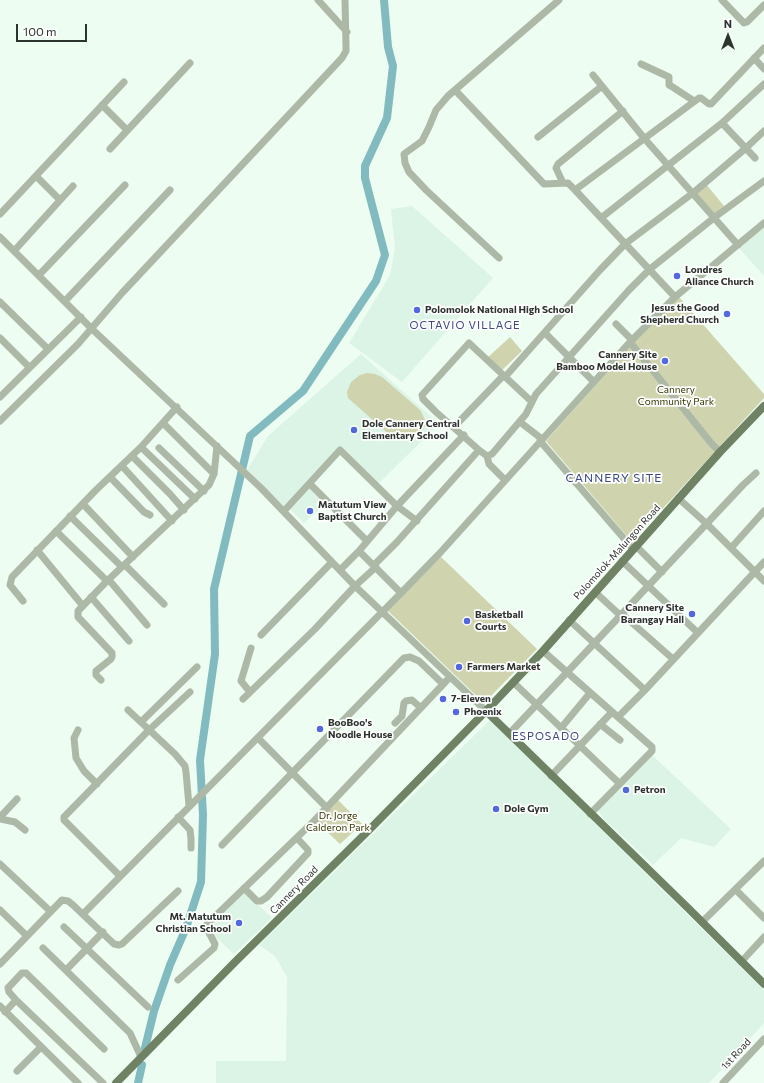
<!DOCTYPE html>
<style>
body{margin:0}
#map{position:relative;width:764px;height:1083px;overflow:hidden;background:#edfdf2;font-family:Commissioner,sans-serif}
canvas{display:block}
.north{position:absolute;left:708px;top:16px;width:40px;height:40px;-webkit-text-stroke:3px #fff;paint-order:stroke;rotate:0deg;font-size:11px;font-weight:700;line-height:16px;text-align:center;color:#2c332f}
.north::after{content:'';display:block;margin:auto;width:14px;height:18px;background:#2c332f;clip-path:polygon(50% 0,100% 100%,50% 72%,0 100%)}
.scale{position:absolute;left:16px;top:24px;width:71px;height:18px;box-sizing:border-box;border:2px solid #2c332f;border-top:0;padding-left:5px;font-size:12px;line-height:14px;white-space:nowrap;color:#2c332f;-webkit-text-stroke:3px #fff;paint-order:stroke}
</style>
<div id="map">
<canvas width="764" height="1083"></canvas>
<div class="north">N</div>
<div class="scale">100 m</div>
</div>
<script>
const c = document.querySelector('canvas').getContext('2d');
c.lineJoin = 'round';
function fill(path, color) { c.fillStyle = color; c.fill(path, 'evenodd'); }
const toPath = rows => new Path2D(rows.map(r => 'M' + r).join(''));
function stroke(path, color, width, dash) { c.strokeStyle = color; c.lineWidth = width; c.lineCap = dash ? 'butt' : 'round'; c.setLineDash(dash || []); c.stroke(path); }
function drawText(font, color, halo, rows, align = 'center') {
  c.font = font + ' Commissioner,sans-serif'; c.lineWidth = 3.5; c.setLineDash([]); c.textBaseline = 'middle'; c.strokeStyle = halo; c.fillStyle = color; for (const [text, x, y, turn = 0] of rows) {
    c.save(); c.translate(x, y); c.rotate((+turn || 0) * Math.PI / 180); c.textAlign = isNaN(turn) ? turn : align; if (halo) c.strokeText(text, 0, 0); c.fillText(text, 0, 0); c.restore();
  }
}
fill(toPath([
 [412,206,493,278,402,382,349,343,390,275,395,248,391,209],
 [764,226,764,276,739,248],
 [361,354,439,424,374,488,340,450,284,507,247,470,268,436],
 [310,485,327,502,304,523,289,508],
 [490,720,764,990,764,1023,709,1083,216,1083,216,1061,286,1061,287,977,275,956,259,945],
 [652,755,731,829,714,847,681,838,653,865,604,819,598,810],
 [244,891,272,918,234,954,206,928]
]), '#dcf4e5');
fill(toPath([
 [706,184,724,206,713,215,695,192],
 [679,297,764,394,764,398,632,542,546,441,634,342],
 [510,337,522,351,500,372,486,359],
 [367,373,375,374,382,377,420,410,425,420,425,426,420,433,412,438,404,441,393,438,348,398,347,392,351,382,360,375],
 [441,557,537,649,484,703,387,610],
 [338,800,362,824,340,844,316,821]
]), '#cfd3ae');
stroke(toPath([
 [145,1048,154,1011,170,965,186,928,201,882,203,815,200,760,215,654,214,589,250,436,303,391,376,281,385,255,365,178,365,166,387,118,393,66,388,47,384,0],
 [138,1083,142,1065]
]), '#81bbc0', 8);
stroke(toPath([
 [318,0,347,32],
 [722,0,744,23,747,22,764,5],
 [754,58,764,69],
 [641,64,669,77,669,85,671,86,694,101],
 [593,75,644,138,738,245],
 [455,90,544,184,568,183,575,190],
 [102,105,127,130],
 [722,123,755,158],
 [538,137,602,86],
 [110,149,190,63],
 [36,176,60,200],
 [563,183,556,168,558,164,623,111],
 [0,214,124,82],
 [601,218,722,123,764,84],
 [0,237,92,329,261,488,355,586,486,711],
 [14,251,73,186],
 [499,258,426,190,409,172,405,163,404,154,422,141,429,127,436,110,448,96,559,0],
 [39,275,125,185],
 [675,297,575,190,699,98,701,98,709,104,711,104,764,48],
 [65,301,170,190],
 [0,302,48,349],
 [616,324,632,340],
 [545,333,594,382],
 [0,338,29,367],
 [630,342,711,443,720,452],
 [505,377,600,270,625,244,693,193,746,148,764,131],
 [0,397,81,317],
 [0,421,78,344,122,293,342,58,346,51,346,46,345,0],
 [520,422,542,439],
 [163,423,214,474],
 [454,427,503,376],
 [540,441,633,549],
 [141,447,195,499],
 [159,448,204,491],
 [132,456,170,494,184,510],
 [487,456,492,454,526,414,536,394,629,290,650,269,715,217,764,181],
 [122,466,172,521],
 [110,477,144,512,150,515],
 [505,480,489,464,487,456,479,450,436,412,423,399,422,395,469,343,532,402],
 [310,484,367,541],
 [678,498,707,524,764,581],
 [83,504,133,557],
 [284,511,340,450,397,506,417,521],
 [70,516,122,567],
 [56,531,107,581],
 [636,546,662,572],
 [731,548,764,511],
 [37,550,83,606],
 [359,551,401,593],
 [622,561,698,633],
 [125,565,164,604],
 [374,565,397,542,479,450],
 [340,570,359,551,397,506,464,435],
 [109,580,147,625],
 [595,592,621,616],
 [91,597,129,641],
 [23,601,10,585,12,577,96,490,141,447,177,407],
 [622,614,673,659],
 [569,620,645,690,764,562],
 [261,635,332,562],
 [543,651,652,747,652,751,590,814],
 [101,680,96,675,96,671,111,659,112,657,112,653,78,617,78,611,107,581,209,485,214,474,217,446],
 [513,682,619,783],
 [250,692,241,681,251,648],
 [243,699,315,629,355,586,376,567],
 [128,710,175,754,185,766,186,772,189,806],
 [618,717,645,690],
 [141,722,197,667],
 [395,723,402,716,404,703,406,701,412,700,421,708],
 [600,724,620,740],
 [561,728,590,693],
 [78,730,74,738,76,758,84,771,97,784],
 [509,734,743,485,756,473],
 [258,738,327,808],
 [551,776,612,712],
 [0,817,17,799],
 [178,817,190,830,191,839,191,848],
 [0,819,15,822,25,830],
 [222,845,404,658,410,657,419,661,443,684],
 [0,864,50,911],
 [120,876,64,820,64,817,149,730,190,692],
 [244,888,257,901,261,901,267,897,308,853,308,850,297,838],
 [736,890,764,918],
 [0,910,27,936],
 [83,914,401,593,439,554,630,342,675,297,764,223],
 [702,922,764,861],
 [64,927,148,1007],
 [43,948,130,1033,141,1057],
 [741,962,764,937],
 [0,964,62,900,68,901,73,905,114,944,119,945,122,944,178,891],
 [66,970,103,932],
 [178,980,214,948,215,944,206,927,207,924,314,821,450,677],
 [16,1000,103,1083],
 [0,1006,78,1083],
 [5,1012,16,1000,9,992,8,988,22,973,26,973,104,1049],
 [17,1071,41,1047],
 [723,1083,764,1039]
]), '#adb8a7', 7);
stroke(toPath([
 [486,711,689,909,764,984],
 [116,1083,236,961,370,829,486,711,543,651,720,452,764,406]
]), '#6f8364', 8);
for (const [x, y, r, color] of [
 [677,276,4,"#5268de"],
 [417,310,4,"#5268de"],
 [727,314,4,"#5268de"],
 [665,361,4,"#5268de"],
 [354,430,4,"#5268de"],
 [310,511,4,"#5268de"],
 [692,614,4,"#5268de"],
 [467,621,4,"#5268de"],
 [459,667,4,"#5268de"],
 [443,699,4,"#5268de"],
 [456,712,4,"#5268de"],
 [320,729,4,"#5268de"],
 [626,790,4,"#5268de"],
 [496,809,4,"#5268de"],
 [239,923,4,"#5268de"]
]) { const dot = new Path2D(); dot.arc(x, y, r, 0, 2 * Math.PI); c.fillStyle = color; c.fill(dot); stroke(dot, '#fff', 1.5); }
drawText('bold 10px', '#2c332f', '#fff', [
 ["Londres",685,270],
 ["Aliance Church",685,282],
 ["Jesus the Good",719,308,"right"],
 ["Shepherd Church",719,320,"right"],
 ["Polomolok National High School",425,310],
 ["Cannery Site",657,355,"right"],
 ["Bamboo Model House",657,367,"right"],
 ["Dole Cannery Central",362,424],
 ["Elementary School",362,436],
 ["Matutum View",318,505],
 ["Baptist Church",318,517],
 ["Cannery Site",684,608,"right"],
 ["Barangay Hall",684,620,"right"],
 ["Basketball",475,615],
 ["Courts",475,627],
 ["Farmers Market",467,667],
 ["7-Eleven",451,699],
 ["Phoenix",464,712],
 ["BooBoo's",328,723],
 ["Noodle House",328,735],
 ["Petron",634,790],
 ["Dole Gym",504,809],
 ["Mt. Matutum",231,917,"right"],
 ["Christian School",231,929,"right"]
], 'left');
drawText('10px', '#353700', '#fff', [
 ["Cannery",676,390],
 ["Community Park",676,402],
 ["Dr. Jorge",338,816],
 ["Calderon Park",338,828]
]);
drawText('10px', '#2c332f', '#fff', [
 ["Polomolok-Malungon Road",617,552,-48],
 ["Cannery Road",294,890,-45],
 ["1st Road",736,1054,-47]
]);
c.letterSpacing = '1px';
drawText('11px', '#3b4984', '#fff', [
 ["OCTAVIO VILLAGE",465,325],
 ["ESPOSADO",546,736]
]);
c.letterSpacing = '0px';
c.letterSpacing = '1px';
drawText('12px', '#3b4984', '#fff', [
 ["CANNERY SITE",614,478]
]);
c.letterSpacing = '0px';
</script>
